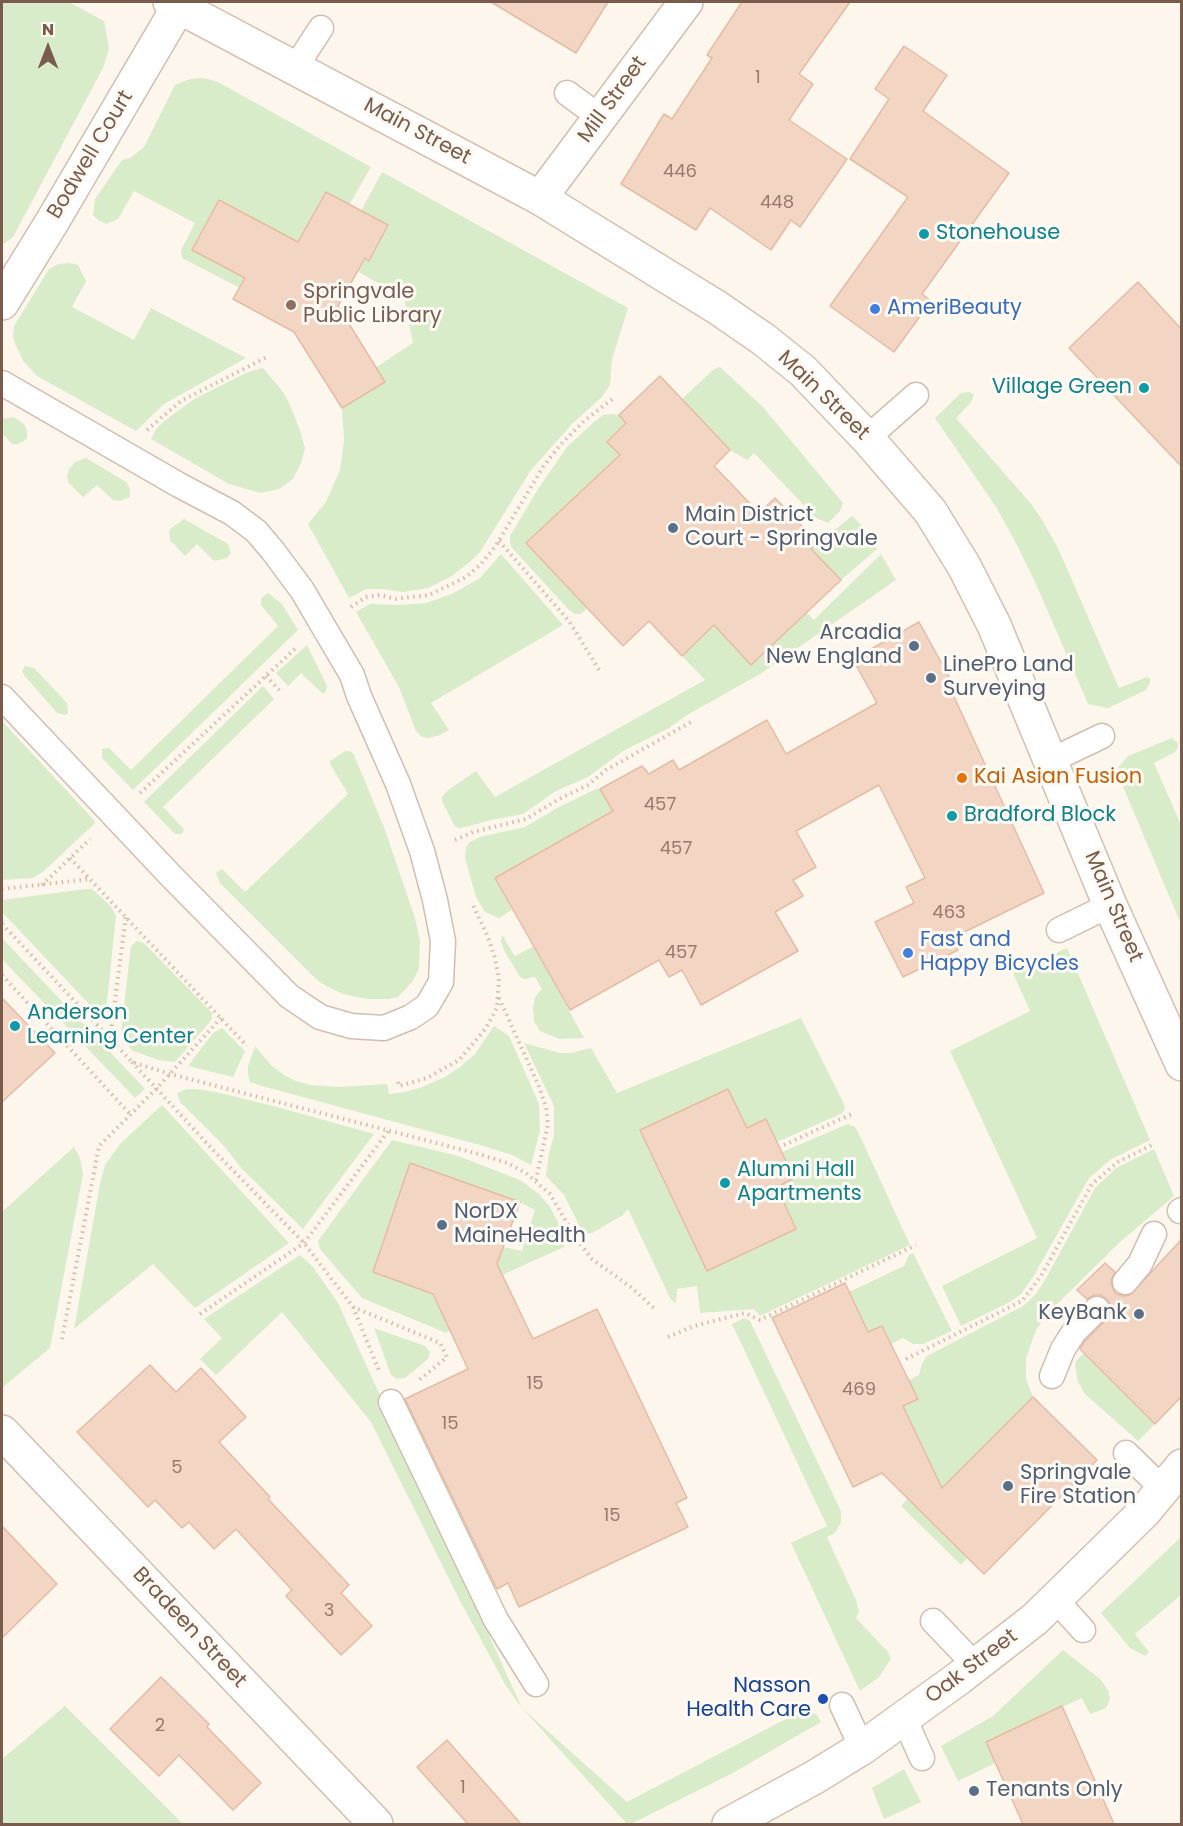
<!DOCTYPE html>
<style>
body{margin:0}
#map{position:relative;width:1183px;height:1826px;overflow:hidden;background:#fdf6ec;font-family:Poppins,sans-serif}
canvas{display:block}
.frame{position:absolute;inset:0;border:3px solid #7a5c4d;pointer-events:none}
.north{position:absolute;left:18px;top:18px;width:60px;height:60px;-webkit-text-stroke:4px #fffaf3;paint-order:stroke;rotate:0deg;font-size:16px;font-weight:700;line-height:24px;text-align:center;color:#7a5c4d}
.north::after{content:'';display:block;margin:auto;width:21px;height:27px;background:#7a5c4d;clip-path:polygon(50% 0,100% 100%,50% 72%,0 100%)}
</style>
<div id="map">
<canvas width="1183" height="1826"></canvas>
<div class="frame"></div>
<div class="north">N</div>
</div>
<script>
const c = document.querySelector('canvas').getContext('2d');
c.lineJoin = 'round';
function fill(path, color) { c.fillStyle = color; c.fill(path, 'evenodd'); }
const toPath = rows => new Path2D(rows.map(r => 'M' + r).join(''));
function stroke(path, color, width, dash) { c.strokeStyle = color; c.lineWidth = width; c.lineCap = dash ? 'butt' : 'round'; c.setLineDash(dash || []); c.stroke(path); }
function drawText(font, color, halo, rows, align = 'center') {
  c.font = font + ' Poppins,sans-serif'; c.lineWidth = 6; c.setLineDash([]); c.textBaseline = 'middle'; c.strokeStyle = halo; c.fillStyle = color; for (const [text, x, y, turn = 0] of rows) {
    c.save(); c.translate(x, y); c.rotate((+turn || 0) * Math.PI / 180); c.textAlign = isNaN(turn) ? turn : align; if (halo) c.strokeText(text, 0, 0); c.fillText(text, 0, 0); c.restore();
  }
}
fill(toPath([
 [2,2,69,2,104,21,109,49,103,68,13,237,2,245],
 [203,78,218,82,371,167,349,205,300,247,291,238,219,200,192,249,245,278,240,288,182,258,181,250,195,223,134,191,118,219,106,224,98,220,93,215,95,199,122,160,130,158,144,147,175,85,190,79],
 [382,172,628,308,612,359,610,385,601,398,572,424,531,470,480,552,471,561,450,577,428,588,403,592,383,589,366,589,349,598,308,524,326,502,340,470,344,441,342,408,384,382,375,368,413,343,404,298,357,271,364,258,370,260,388,226,361,211],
 [70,263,78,265,86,281,72,307,134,340,151,308,246,358,164,404,136,431,37,376,24,362,16,346,13,337,14,326,49,269,58,264],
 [720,367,763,407,843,503,840,511,828,523,816,518,754,453,747,460,730,450,682,399,713,370],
 [263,368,283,392,290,405,301,433,305,449,301,463,293,479,279,489,260,493,229,484,151,439,156,429,163,422,194,399,248,372],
 [970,392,974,395,971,402,956,418,1032,505,1042,520,1058,548,1119,688,1147,677,1150,678,1150,682,1146,690,1108,708,1088,704,1036,584,1017,545,996,507,935,418,961,393],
 [613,414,619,415,626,423,607,442,620,455,526,543,587,608,581,614,575,614,569,610,513,549,510,543,510,536,538,489,567,447,595,421,603,415],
 [14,417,24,424,27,431,27,439,18,444,12,444,2,433,2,419],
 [86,458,126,482,130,489,130,497,120,501,113,500,97,485,83,497,68,482,67,476,69,469,75,462],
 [852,516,860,524,877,549,841,580,811,549],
 [184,519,228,544,231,553,227,558,214,561,197,544,185,556,170,540,169,534,170,529],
 [501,554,563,625,431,703,449,730,440,735,429,738,422,737,416,731,399,687,356,612,370,604,400,605,426,603,452,594,480,578],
 [881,554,896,580,760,674,687,715,669,728,623,751,588,777,556,791,523,814,491,820,462,828,458,828,454,825,442,801,442,797,447,791,476,771,495,797,705,680,682,656,714,625,751,665,806,612,814,620],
 [268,593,282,604,298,630,133,790,102,758,102,749,109,748,131,770,278,626,261,605,261,598],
 [307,645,327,686,325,693,322,693,301,673,288,686,276,673],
 [25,666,34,668,67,703,68,713,65,715,57,713,24,675,22,671],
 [263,686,274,699,163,807,184,829,182,834,175,834,144,802],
 [2,721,94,820,95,823,44,871,33,878,2,880],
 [1172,738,1178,743,1178,747,1175,752,1154,763,1181,825,1181,924,1116,770,1128,756],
 [345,751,350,751,354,755,385,830,415,918,420,941,419,968,413,981,398,997,389,999,367,999,343,994,326,986,316,979,220,883,216,874,217,872,222,869,245,892,348,794,329,762],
 [596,789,600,789,613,811,495,878,512,910,499,918,485,912,476,897,465,858,466,847,470,842,480,837,525,827,559,807],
 [86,889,92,889,100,896,111,907,116,916,105,1021,2,912,2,900],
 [502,935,515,956,534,946,584,1038,559,1039,540,1031,534,1021,533,1008,535,997,542,989,535,977,525,979,520,977,504,950,501,942],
 [2,938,145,1089,135,1098,2,959],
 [137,941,144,943,212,1013,212,1018,209,1023,175,1062,159,1060,133,1051,127,1045,121,1031,131,946],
 [1067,948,1150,1140,1110,1160,1089,1178,1033,1277,1021,1294,1010,1302,961,1326,942,1286,1037,1238,950,1051,1030,1011,1013,973],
 [801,1018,843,1102,845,1107,843,1113,777,1142,766,1119,747,1128,728,1089,640,1130,707,1271,796,1229,777,1187,794,1178,782,1152,848,1124,855,1127,860,1136,910,1245,760,1316,754,1309,700,1313,697,1286,677,1289,676,1303,671,1300,628,1209,623,1215,592,1233,585,1234,581,1229,564,1195,546,1176,549,1153,554,1136,554,1106,524,1043,560,1053,571,1053,591,1048,617,1093],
 [494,1026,509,1036,539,1104,540,1131,531,1165,512,1155,480,1145,262,1086,250,1082,248,1074,248,1066,255,1046,271,1065,284,1075,296,1081,310,1085,339,1087,387,1084,389,1094,405,1092,422,1087,445,1077,460,1067,475,1054],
 [222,1028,245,1051,233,1077,188,1066,213,1033],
 [187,1089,196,1089,216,1092,277,1107,374,1134,303,1229,242,1169,224,1146,180,1102,177,1093],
 [162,1105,289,1243,195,1308,153,1264,74,1329,100,1184,105,1165,120,1144],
 [392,1140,458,1156,520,1180,539,1194,550,1207,564,1234,566,1240,564,1247,502,1275,497,1264,503,1247,522,1251,535,1210,520,1202,410,1163,373,1272,433,1294,450,1330,446,1333,362,1298,320,1249,318,1241],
 [74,1147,80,1158,83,1174,50,1348,3,1387,2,1212],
 [1154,1149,1174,1196,1119,1243,1047,1314,1036,1330,1026,1358,1026,1379,1033,1397,920,1511,967,1558,961,1565,901,1506,928,1476,903,1406,909,1380,919,1375,922,1364,927,1356,1023,1306,1035,1295,1045,1280,1095,1188,1116,1168],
 [913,1253,952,1331,923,1344,913,1344,903,1338,891,1344,882,1326,868,1332,849,1292,904,1266,909,1255],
 [300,1255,313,1267,338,1303,522,1708,627,1802,799,1712,811,1711,817,1715,821,1722,731,1774,631,1824,627,1824,522,1708,506,1686,458,1597,371,1422,282,1312,216,1375,200,1359,222,1338,204,1319],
 [744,1318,750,1321,841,1511,841,1522,835,1533,827,1537,856,1600,859,1612,856,1618,888,1652,891,1659,879,1677,860,1691,791,1543,827,1526,732,1324],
 [374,1328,425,1346,430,1352,428,1359,405,1378,397,1379,391,1375],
 [1084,1353,1155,1424,1138,1441,1085,1394,1078,1382,1075,1365,1076,1361],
 [1181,1537,1181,1595,1135,1634,1149,1652,1145,1656,1130,1648,1101,1613],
 [1063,1650,1100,1679,1108,1690,1110,1699,1106,1708,1090,1714,1082,1698,986,1742,995,1763,958,1781,941,1746,993,1716],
 [65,1706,183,1824,2,1824,2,1759],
 [904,1769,921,1802,884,1819,872,1788]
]), '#d8ecc9');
const building = toPath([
 [491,2,608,2,576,53,491,2],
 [742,2,850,2,799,74,813,84,789,120,847,159,800,227,791,220,771,250,710,208,696,230,621,184,664,114,672,119,712,58,707,55,742,2],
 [904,46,947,75,923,111,1009,173,922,294,931,301,894,352,830,306,908,197,850,159,889,99,875,89,904,46],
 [326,192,388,225,369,261,365,258,338,306,385,382,342,408,294,332,233,299,245,278,192,250,219,200,298,242,326,192],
 [1138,282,1182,330,1182,467,1069,348,1138,282],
 [660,376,730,450,714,466,759,513,775,498,818,543,811,549,841,580,751,665,714,625,682,656,649,621,623,646,526,543,620,455,607,442,626,423,619,415,660,376],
 [919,622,954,686,950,688,1044,893,952,938,958,950,903,977,875,922,914,903,906,887,925,878,879,785,796,831,816,867,793,880,803,896,775,912,798,951,701,1005,682,970,669,977,659,960,570,1010,495,878,613,811,600,789,642,766,649,774,673,760,679,770,767,720,786,754,877,703,857,667,862,664,857,657,919,622],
 [2,998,55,1053,2,1102,2,998],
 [728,1089,747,1128,766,1119,794,1178,777,1187,796,1229,707,1271,640,1130,728,1089],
 [410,1163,520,1202,497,1264,533,1339,597,1309,687,1498,676,1503,688,1527,519,1607,508,1583,497,1589,405,1399,468,1369,433,1294,373,1272,410,1163],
 [1182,1239,1182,1396,1155,1424,1080,1349,1085,1341,1107,1319,1111,1313,1111,1306,1107,1299,1101,1295,1094,1295,1087,1299,1077,1290,1105,1263,1115,1272,1111,1280,1112,1286,1115,1293,1122,1296,1130,1295,1182,1239],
 [845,1283,868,1332,882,1326,918,1399,903,1406,942,1488,1033,1397,1097,1460,984,1574,882,1473,853,1487,772,1318,845,1283],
 [150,1365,176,1392,201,1368,246,1417,219,1442,270,1497,268,1499,349,1585,341,1593,372,1626,341,1655,286,1596,292,1590,236,1529,214,1549,189,1522,182,1528,155,1500,148,1507,77,1432,150,1365],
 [2,1526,57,1584,2,1638,2,1526],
 [161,1677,209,1724,207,1727,261,1783,233,1810,179,1755,159,1776,110,1729,161,1677],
 [1062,1706,1114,1824,1023,1824,986,1742,1062,1706],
 [447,1740,521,1824,468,1824,417,1767,447,1740]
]);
fill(building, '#f3d5c3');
stroke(building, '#e6bba3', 1.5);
const lane = toPath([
 [295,68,321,28],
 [567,93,601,118],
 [2,383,179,485,232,513,256,531,273,551,302,590,352,675,359,696,398,784,422,851,435,900,443,941,441,982,427,1006,411,1017,384,1028,351,1026,320,1017,289,996,171,876,2,697],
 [867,438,916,395],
 [1052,760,1102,736],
 [1059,930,1110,905],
 [1180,1211,1182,1210],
 [1125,1282,1140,1264,1154,1234],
 [1052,1376,1063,1349,1074,1332,1097,1309],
 [391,1402,496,1620,536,1684],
 [1126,1453,1163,1489],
 [1055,1599,1083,1630],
 [933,1621,976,1666],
 [842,1705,862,1748],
 [904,1718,922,1758]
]);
const street = toPath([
 [540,198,686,2],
 [2,303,52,222,179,6],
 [2,1432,376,1824]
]);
const secondary = toPath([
 [170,2,540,198,718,308,763,339,803,371,867,438,930,511,964,566,994,625,1110,905,1182,1064],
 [729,1824,815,1777,862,1748,959,1678,1035,1619,1144,1512,1182,1466]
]);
stroke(lane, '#d1beb0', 27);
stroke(street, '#d1beb0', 36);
stroke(secondary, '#d6c0b0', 36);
stroke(toPath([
 [147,430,181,401,269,356],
 [499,541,569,621,601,673],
 [351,607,366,597,380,595,395,599,429,595,466,577,480,565,495,547,543,467,560,445,584,421,615,397],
 [266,676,281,692],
 [140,793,297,647],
 [455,840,473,832,526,819,559,799,588,785,606,770,691,722],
 [70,858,247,1046],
 [42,885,90,839],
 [2,889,90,879],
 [2,924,132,1062,170,1074,479,1154,507,1163,526,1173,550,1194,577,1240,592,1259,632,1288,656,1310],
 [2,975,130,1114],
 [499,998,538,1084,546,1107,548,1124,536,1180],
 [110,1038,126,916],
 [132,1062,214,1151,304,1243,353,1307,440,1343,447,1357,418,1381],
 [398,1082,399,1086,427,1078,459,1060,486,1028,497,1008,499,979,495,958,488,937,472,903],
 [784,1145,854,1113],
 [353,1307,380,1373],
 [200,1314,304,1243,389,1130],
 [668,1337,694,1326,745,1313,760,1320,916,1245],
 [62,1339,99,1146,157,1088,221,1018],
 [906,1359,1022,1301,1041,1276,1092,1184,1118,1162,1152,1145]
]), '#d9b8a5', 4, [1.5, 4.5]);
stroke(lane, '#fff', 24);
stroke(street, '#fff', 33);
stroke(secondary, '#fff', 33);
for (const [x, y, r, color] of [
 [924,234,6,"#0f9aa8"],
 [291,305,6,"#8d6e63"],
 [875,309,6,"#3f7fe0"],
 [1144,388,6,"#0f9aa8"],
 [673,528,6,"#5c6f8a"],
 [914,646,6,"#5c6f8a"],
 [931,678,6,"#5c6f8a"],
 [962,778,6,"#e8710a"],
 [952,816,6,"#0f9aa8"],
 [908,953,6,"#3f7fe0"],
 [15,1026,6,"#0f9aa8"],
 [725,1183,6,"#0f9aa8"],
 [442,1225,6,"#5c6f8a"],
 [1139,1314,6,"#5c6f8a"],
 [1008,1486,6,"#5c6f8a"],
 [823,1699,6,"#1a4fb4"],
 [974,1791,6,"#5c6f8a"]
]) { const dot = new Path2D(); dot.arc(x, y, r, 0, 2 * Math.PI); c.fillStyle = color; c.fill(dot); stroke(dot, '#fffaf3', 2); }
drawText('18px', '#987a6a', null, [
 ["1",758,78],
 ["446",680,172],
 ["448",777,203],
 ["457",660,805],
 ["457",676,849],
 ["463",949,913],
 ["457",681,953],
 ["15",535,1384],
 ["469",859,1390],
 ["15",450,1424],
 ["5",177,1468],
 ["15",612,1516],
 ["3",329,1611],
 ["2",160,1726],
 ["1",463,1788]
]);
drawText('21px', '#7a5c4d', '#fffaf3', [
 ["Mill Street",613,100,-54],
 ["Main Street",417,132,28],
 ["Bodwell Court",91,155,-59],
 ["Main Street",823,396,44],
 ["Main Street",1113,907,67],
 ["Bradeen Street",189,1628,47],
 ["Oak Street",972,1667,-37]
]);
drawText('21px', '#0d838f', '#fffaf3', [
 ["Stonehouse",936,234],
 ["Village Green",1132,388,"right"],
 ["Bradford Block",964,816],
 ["Anderson",27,1014],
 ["Learning Center",27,1038],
 ["Alumni Hall",737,1171],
 ["Apartments",737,1195]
], 'left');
drawText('21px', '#785e54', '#fffaf3', [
 ["Springvale",303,293],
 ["Public Library",303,317]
], 'left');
drawText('21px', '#366cbe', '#fffaf3', [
 ["AmeriBeauty",887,309],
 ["Fast and",920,941],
 ["Happy Bicycles",920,965]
], 'left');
drawText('21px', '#4e5e75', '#fffaf3', [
 ["Main District",685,516],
 ["Court - Springvale",685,540],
 ["Arcadia",902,634,"right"],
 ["New England",902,658,"right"],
 ["LinePro Land",943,666],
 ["Surveying",943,690],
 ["NorDX",454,1213],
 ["MaineHealth",454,1237],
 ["KeyBank",1127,1314,"right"],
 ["Springvale",1020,1474],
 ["Fire Station",1020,1498],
 ["Tenants Only",986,1791]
], 'left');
drawText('21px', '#c56008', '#fffaf3', [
 ["Kai Asian Fusion",974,778]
], 'left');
drawText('21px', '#164399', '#fffaf3', [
 ["Nasson",811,1687],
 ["Health Care",811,1711]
], 'right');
</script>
